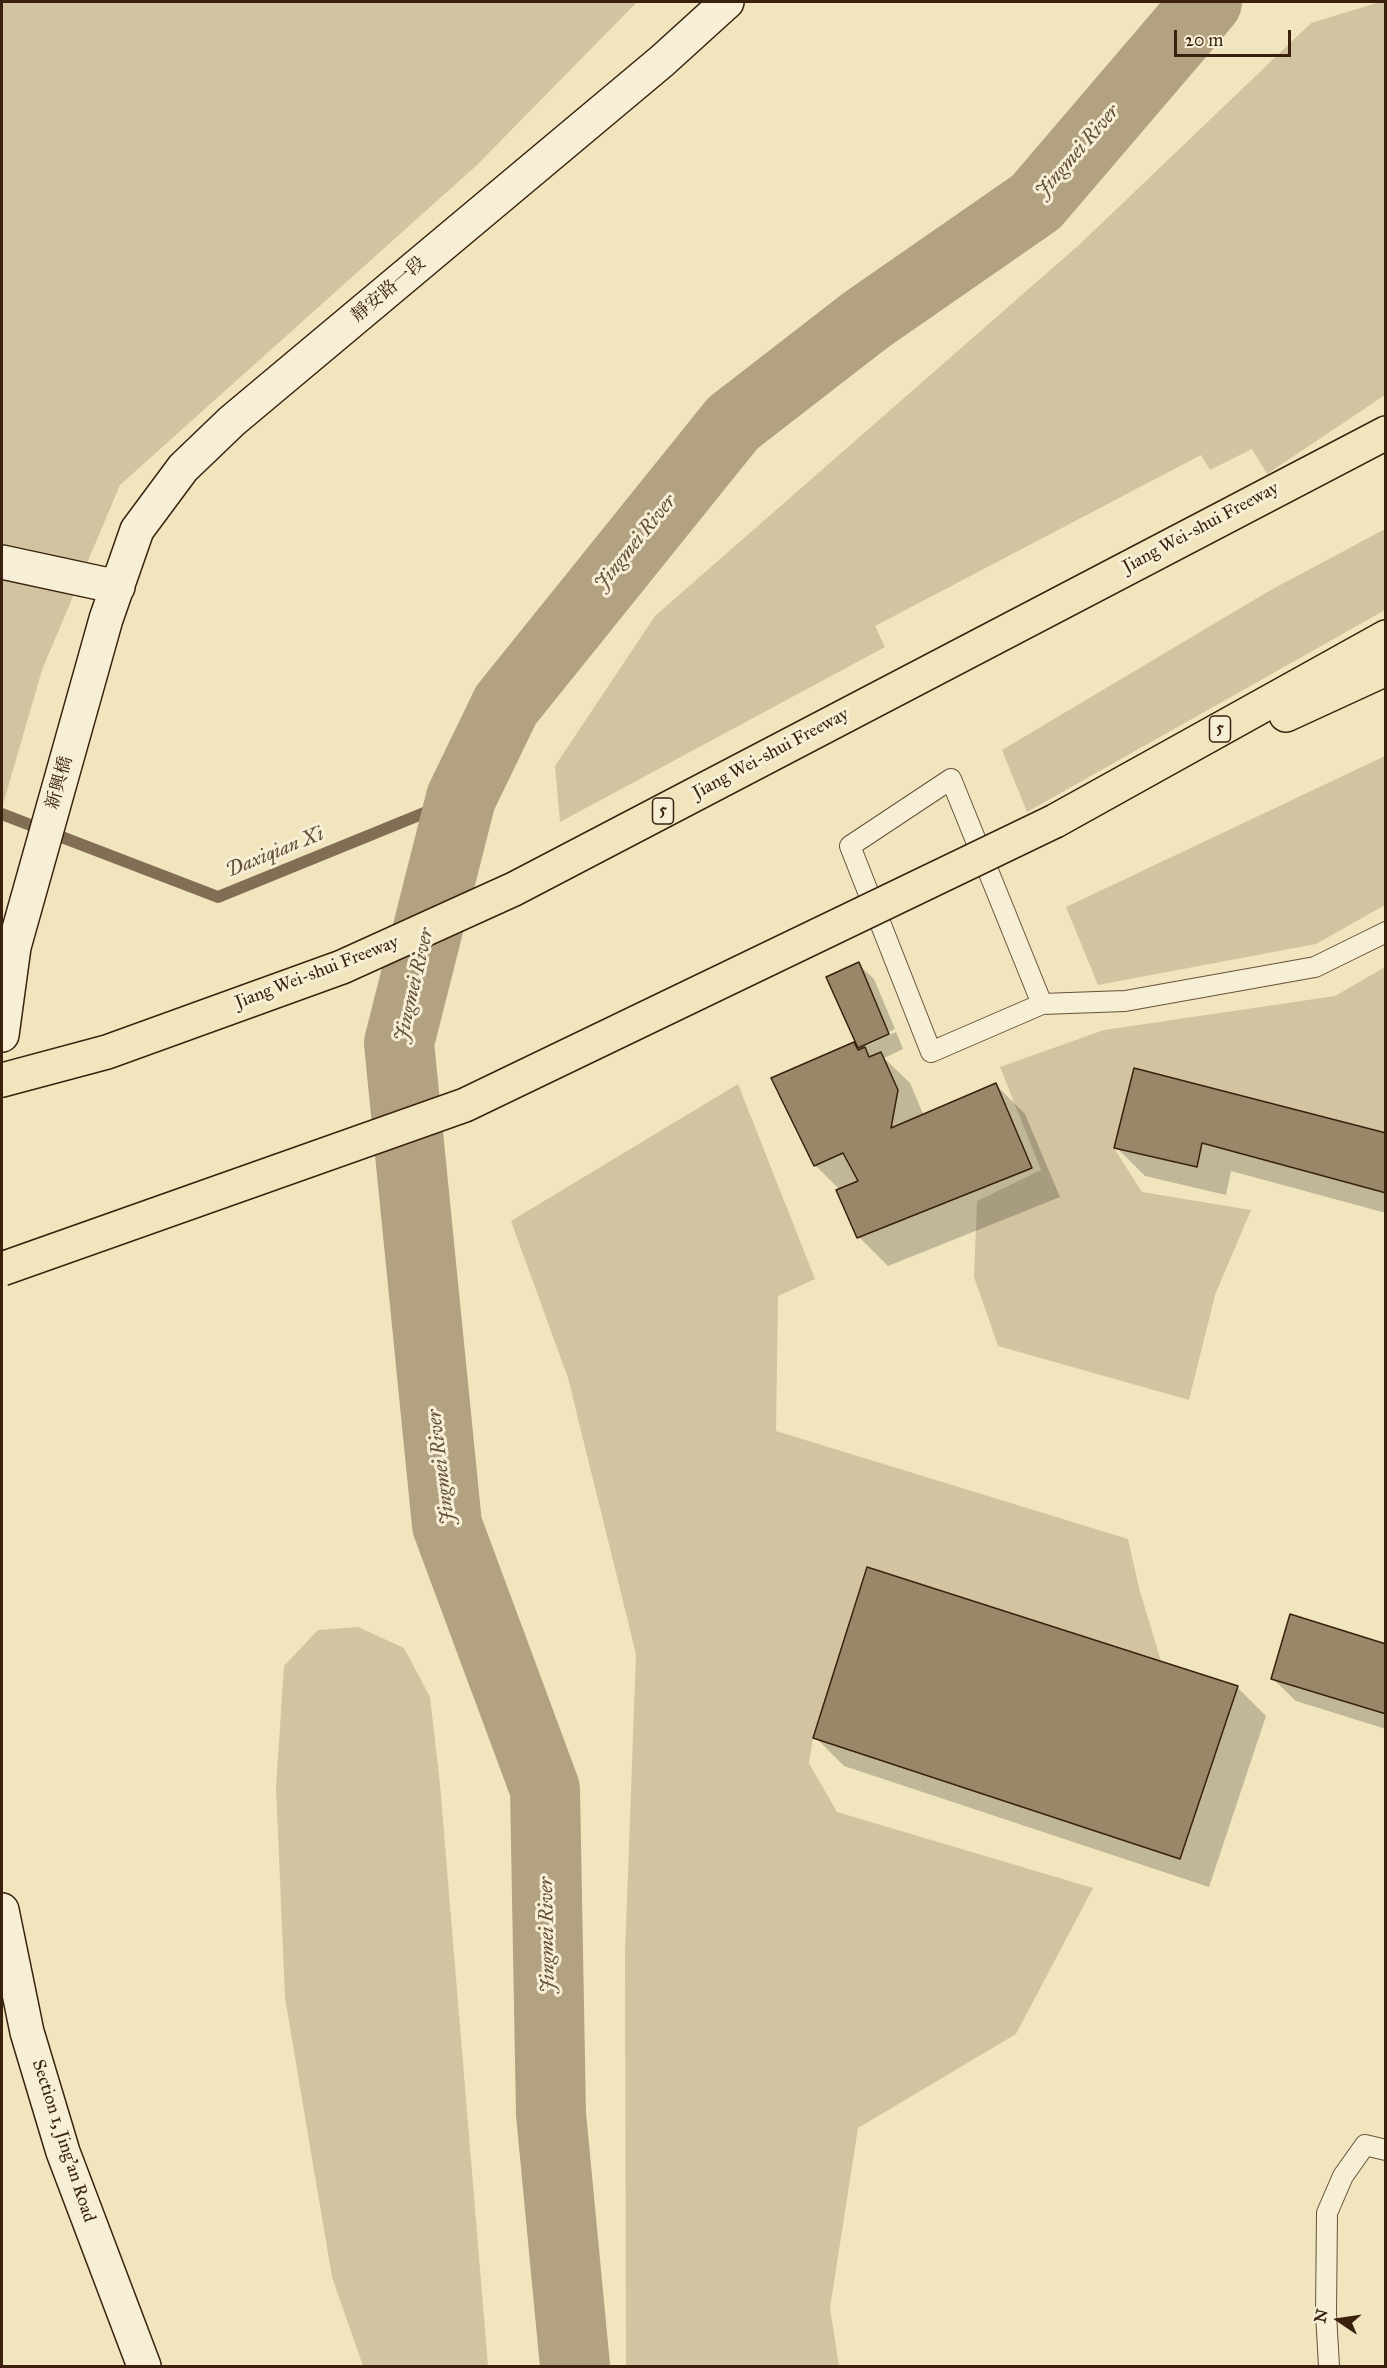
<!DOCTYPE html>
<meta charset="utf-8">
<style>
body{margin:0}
#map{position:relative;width:1387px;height:2368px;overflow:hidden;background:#f1e5be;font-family:"IM FELL Great Primer",serif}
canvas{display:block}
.frame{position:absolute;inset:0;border:3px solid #39210e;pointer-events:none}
.north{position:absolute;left:1309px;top:2290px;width:60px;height:60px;-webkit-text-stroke:4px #f6eed5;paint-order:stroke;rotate:283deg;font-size:16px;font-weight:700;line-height:24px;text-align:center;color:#39210e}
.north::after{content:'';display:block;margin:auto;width:21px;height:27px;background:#39210e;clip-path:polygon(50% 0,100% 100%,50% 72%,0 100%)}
.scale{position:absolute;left:1174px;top:30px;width:117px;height:27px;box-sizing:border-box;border:3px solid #39210e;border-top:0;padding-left:8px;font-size:18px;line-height:21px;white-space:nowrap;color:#39210e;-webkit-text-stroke:4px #f6eed5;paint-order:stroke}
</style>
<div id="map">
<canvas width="1387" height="2368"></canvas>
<div class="frame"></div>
<div class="north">N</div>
<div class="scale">20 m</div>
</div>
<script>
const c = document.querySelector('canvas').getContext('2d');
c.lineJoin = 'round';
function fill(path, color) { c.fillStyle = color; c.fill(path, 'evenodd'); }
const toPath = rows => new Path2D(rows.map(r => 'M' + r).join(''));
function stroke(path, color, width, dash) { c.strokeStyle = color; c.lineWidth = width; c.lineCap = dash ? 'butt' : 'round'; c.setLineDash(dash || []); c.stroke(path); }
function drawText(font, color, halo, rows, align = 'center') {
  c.font = font + ' "IM FELL Great Primer","Noto Serif TC",serif'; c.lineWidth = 6; c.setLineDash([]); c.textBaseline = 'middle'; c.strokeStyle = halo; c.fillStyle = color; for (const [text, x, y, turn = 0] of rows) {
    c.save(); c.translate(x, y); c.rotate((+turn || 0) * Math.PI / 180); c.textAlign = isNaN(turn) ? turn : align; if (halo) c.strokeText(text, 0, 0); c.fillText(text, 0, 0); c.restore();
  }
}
fill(toPath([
 [2,2,637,2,477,165,120,485,42,670,2,808],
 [1380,2,1386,2,1385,395,1267,474,1252,449,1210,470,1201,455,875,626,885,647,560,822,555,766,655,616,1080,244,1311,23],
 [1385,529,1385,610,1027,812,1002,750,1269,591],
 [1385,756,1385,905,1316,944,1098,985,1066,907],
 [1385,967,1385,1133,1134,1068,1114,1148,1142,1192,1251,1210,1215,1295,1189,1400,998,1346,974,1277,977,1201,1041,1170,1000,1067,1104,1030,1335,996],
 [738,1084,815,1279,778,1296,776,1431,1128,1539,1139,1588,1161,1661,866,1567,813,1738,809,1763,837,1812,1093,1888,1016,2034,858,2128,830,2308,839,2366,626,2366,625,1954,636,1654,568,1378,511,1221],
 [358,1627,404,1648,430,1697,440,1784,488,2366,363,2366,332,2277,285,1998,276,1787,284,1666,318,1630]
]), '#d2c4a0');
fill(toPath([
 [858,964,874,979,895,1029,864,1044,864,1047,896,1032,903,1049,884,1058,910,1083,924,1116,996,1085,1025,1114,1060,1197,888,1266,859,1237,840,1190,815,1165,854,1044,861,1051,828,978],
 [1135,1069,1386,1135,1386,1213,1231,1171,1226,1195,1145,1176,1116,1147],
 [1386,1646,1386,1729,1296,1701,1273,1679],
 [1237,1687,1266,1716,1209,1887,844,1766,815,1737]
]), '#0003');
stroke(toPath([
 [2,814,218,897,461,798]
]), '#826e54', 12);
stroke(toPath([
 [575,2366,551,2114,545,1789,447,1525,399,1043,461,798,506,705,733,423,866,320,1036,202,1207,2]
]), '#b2a282', 70);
const building = toPath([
 [859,962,889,1034,858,1048,826,977,859,962],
 [854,1042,858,1050,865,1047,869,1057,881,1052,898,1090,891,1128,996,1083,1032,1168,857,1238,836,1190,858,1181,843,1153,814,1166,771,1078,854,1042],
 [1134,1068,1386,1133,1386,1193,1202,1143,1197,1167,1114,1148,1134,1068],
 [867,1567,1238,1686,1180,1859,813,1738,867,1567],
 [1290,1614,1386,1644,1386,1714,1271,1679,1290,1614]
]);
fill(building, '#99876a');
stroke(building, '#39210e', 1.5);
const lane = toPath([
 [1042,1004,951,779,850,846,931,1052,1042,1004,1125,1001,1315,967,1386,932],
 [1329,2366,1326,2314,1327,2213,1343,2176,1365,2145,1386,2150]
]);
const secondary = toPath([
 [2,562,118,587],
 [2,1035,14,947,106,619,137,530,183,468,232,421,662,61,727,2],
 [2,1910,27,2032,63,2152,144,2366]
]);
const highway = toPath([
 [1286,715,1386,669],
 [1055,821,1386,637],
 [2,1080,107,1052,342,967,514,889,1386,433]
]);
stroke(lane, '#67523a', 22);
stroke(secondary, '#39210e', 36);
stroke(highway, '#39210e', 36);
stroke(lane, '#f6eed5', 20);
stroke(secondary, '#f6eed5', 33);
stroke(highway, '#f1e5be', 33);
const highwayBridge = toPath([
 [2,1269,465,1105,1055,821]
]);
stroke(highwayBridge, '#39210e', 36, []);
stroke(highwayBridge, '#f1e5be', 33);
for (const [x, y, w] of [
 [1220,729,21],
 [663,811,21]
]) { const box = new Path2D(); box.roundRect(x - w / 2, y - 13, w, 26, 4.5); c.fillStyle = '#f6eed5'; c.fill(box); stroke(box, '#39210e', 1.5); }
drawText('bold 16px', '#39210e', null, [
 ["5",1220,729],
 ["5",663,811]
]);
drawText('18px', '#39210e', '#f6eed5', [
 ["靜安路一段",389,290,-40],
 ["Jiang Wei-shui Freeway",1201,528,-28],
 ["Jiang Wei-shui Freeway",771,754,-28],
 ["新興橋",60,783,-74],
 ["Jiang Wei-shui Freeway",317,973,-21],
 ["Section 1, Jing'an Road",63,2141,72]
]);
drawText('italic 20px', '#634e37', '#f6eed5', [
 ["Jingmei River",1078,152,-49],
 ["Jingmei River",636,543,-51],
 ["Daxiqian Xi",275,853,-22],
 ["Jingmei River",415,985,-77],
 ["Jingmei River",442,1467,-97],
 ["Jingmei River",548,1935,-91]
]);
</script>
